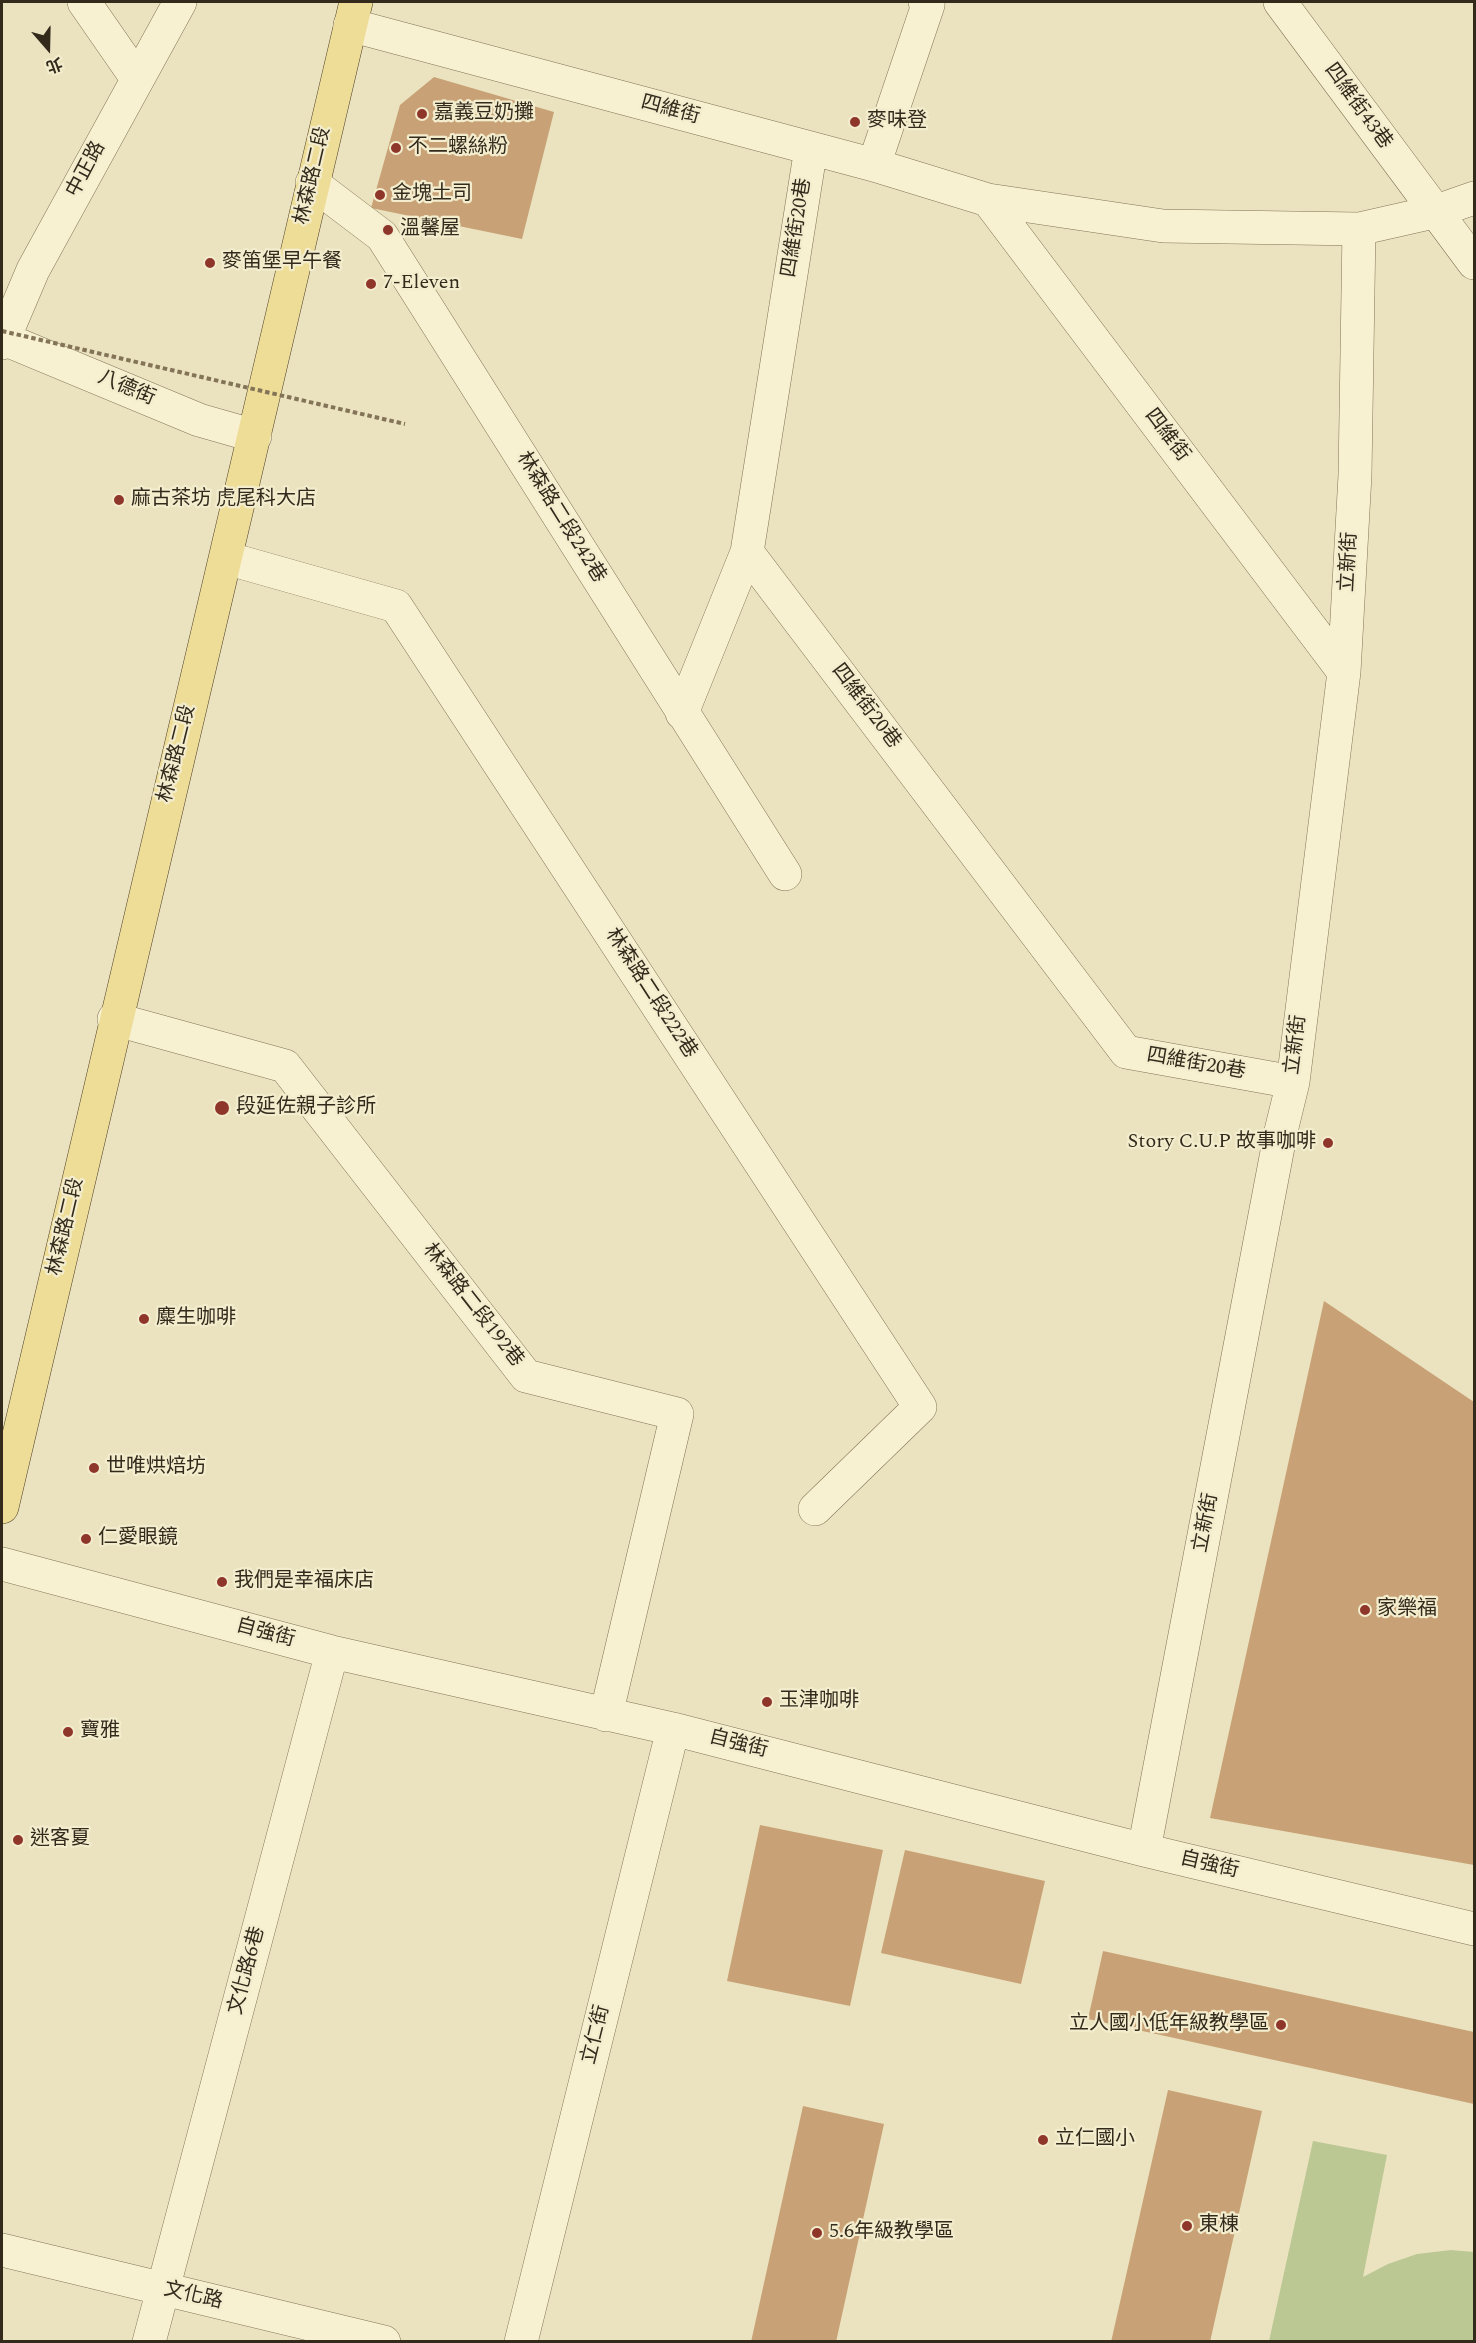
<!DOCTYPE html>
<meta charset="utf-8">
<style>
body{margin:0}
#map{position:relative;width:1476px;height:2343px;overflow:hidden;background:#ebe3bf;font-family:Spectral,"Noto Sans TC",serif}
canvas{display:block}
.frame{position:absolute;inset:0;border:3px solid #332a1c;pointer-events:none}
.north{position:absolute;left:18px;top:18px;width:60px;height:60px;-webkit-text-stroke:4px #f3edce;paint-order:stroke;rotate:160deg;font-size:16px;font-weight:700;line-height:24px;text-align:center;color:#332a1c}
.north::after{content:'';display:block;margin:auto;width:21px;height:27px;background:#332a1c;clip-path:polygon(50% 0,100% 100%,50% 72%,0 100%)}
</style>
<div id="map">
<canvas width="1476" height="2343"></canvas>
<div class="frame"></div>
<div class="north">北</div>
</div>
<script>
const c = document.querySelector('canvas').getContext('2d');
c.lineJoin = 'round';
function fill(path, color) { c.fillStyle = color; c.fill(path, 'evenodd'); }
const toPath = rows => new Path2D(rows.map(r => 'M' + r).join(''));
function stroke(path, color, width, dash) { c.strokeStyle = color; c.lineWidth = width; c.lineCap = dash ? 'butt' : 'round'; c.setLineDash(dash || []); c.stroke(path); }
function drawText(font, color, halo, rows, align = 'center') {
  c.font = font + ' Spectral,"Noto Sans TC",serif'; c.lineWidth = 4.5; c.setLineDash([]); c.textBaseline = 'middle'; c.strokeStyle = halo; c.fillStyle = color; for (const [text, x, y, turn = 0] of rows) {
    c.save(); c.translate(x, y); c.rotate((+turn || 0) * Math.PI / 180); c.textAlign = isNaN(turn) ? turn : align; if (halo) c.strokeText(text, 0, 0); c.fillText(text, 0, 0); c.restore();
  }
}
fill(toPath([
 [1313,2141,1387,2155,1363,2277,1388,2264,1417,2254,1451,2250,1474,2252,1474,2341,1269,2341]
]), '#bcc894');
fill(toPath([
 [434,77,554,112,522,239,371,208,400,105],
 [1324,1301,1474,1402,1474,1865,1210,1818],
 [760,1825,883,1850,850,2006,727,1981],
 [905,1850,1045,1881,1021,1984,881,1953],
 [1103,1951,1474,2032,1474,2104,1088,2019],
 [1168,2090,1262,2111,1210,2342,1111,2342],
 [803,2106,884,2124,836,2342,751,2342]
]), '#c8a276');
const minor = toPath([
 [84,2,136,77],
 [1280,2,1474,263],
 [350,25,874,165,988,200,1163,226,1359,229,1434,212,1474,198],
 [811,148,747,552,1126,1052,1293,1082],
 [874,165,928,5,925,2],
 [312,183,382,236,785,874],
 [988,200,1344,672],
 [2,334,4,339,199,420,255,436],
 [2,343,33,270,180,2],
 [226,558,396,606,920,1407,815,1509],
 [682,713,747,552],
 [114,1019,285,1066,526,1376,677,1414,606,1715],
 [2,1564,332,1652,673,1729,1144,1850,1474,1929],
 [1144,1850,1281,1131,1293,1082,1344,672,1355,475,1359,229],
 [2,2250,384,2342],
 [149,2342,332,1652],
 [521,2342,673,1729]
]);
const major = toPath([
 [2,1507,356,2]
]);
stroke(minor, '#837458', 34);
stroke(major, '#50412d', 34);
stroke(minor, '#f7f0d1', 33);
stroke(major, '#eedd97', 33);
stroke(toPath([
 [2,331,405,424]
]), '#837458', 4, [4.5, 3]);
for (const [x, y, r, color] of [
 [422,114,6,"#8f362b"],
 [855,122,6,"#8f362b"],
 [396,148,6,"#8f362b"],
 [380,195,6,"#8f362b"],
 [388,230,6,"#8f362b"],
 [210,263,6,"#8f362b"],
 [371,284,6,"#8f362b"],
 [119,500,6,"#8f362b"],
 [222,1108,8,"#8f362b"],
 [1328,1143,6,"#8f362b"],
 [144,1319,6,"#8f362b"],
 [94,1468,6,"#8f362b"],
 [86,1539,6,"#8f362b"],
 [222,1582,6,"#8f362b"],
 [1365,1610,6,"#8f362b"],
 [767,1702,6,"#8f362b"],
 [68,1732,6,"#8f362b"],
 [18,1840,6,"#8f362b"],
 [1281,2025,6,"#8f362b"],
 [1043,2140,6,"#8f362b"],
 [1187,2226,6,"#8f362b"],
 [817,2233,6,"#8f362b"]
]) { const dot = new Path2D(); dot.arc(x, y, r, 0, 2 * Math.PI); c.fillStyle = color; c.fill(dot); stroke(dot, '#f3edce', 2); }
drawText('20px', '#332a1c', '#f3edce', [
 ["四維街43巷",1357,107,54],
 ["四維街",670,111,15],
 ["中正路",87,170,-62],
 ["林森路二段",314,176,-77],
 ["四維街20巷",798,228,-81],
 ["八德街",126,389,23],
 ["四維街",1166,436,53],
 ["林森路二段242巷",560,518,58],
 ["立新街",1350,562,-87],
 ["四維街20巷",865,707,53],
 ["林森路二段",178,754,-76],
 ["林森路二段222巷",650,994,57],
 ["立新街",1297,1045,-83],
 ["四維街20巷",1196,1065,10],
 ["林森路二段",67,1227,-77],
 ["林森路二段192巷",472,1306,52],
 ["立新街",1207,1523,-79],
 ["自強街",265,1634,15],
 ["自強街",738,1745,14],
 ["自強街",1209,1866,13],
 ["文化路6巷",248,1971,-75],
 ["立仁街",597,2035,-76],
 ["文化路",193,2297,13]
]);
drawText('20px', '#332a1c', '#f3edce', [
 ["嘉義豆奶攤",434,114],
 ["麥味登",867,122],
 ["不二螺絲粉",408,148],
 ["金塊土司",392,195],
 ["溫馨屋",400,230],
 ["麥笛堡早午餐",222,263],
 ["7-Eleven",383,284],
 ["麻古茶坊 虎尾科大店",131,500],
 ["段延佐親子診所",236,1108],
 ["Story C.U.P 故事咖啡",1316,1143,"right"],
 ["麋生咖啡",156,1319],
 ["世唯烘焙坊",106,1468],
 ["仁愛眼鏡",98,1539],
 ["我們是幸福床店",234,1582],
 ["家樂福",1377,1610],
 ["玉津咖啡",779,1702],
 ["寶雅",80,1732],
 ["迷客夏",30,1840],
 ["立人國小低年級教學區",1269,2025,"right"],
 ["立仁國小",1055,2140],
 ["東棟",1199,2226],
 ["5.6年級教學區",829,2233]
], 'left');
</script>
